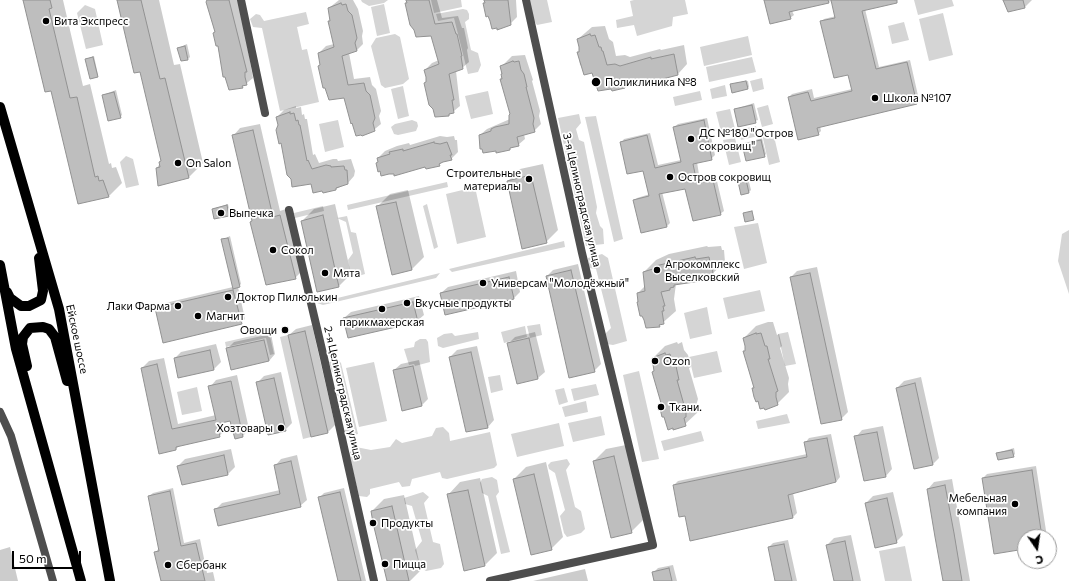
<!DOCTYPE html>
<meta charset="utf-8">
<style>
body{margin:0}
#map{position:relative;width:1069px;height:581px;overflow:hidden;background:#fff;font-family:Commissioner,sans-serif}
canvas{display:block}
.north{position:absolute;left:1017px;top:529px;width:40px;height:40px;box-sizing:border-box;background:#fff;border:1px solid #999;border-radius:50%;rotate:167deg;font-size:11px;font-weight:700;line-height:16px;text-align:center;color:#000}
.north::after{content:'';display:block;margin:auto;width:14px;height:18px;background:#000;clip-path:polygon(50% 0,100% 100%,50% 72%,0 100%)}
.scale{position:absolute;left:12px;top:551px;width:69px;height:18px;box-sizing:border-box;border:2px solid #000;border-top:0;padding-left:5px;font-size:12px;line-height:14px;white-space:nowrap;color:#000;-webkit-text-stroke:3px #fff;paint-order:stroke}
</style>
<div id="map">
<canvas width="1069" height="581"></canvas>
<div class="north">С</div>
<div class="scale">50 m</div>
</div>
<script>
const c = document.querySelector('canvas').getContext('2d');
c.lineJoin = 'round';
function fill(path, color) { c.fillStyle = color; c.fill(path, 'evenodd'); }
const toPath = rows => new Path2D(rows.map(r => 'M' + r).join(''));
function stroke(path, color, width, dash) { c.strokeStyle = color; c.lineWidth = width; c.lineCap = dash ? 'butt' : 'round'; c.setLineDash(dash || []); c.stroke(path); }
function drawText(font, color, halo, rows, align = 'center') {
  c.font = font + ' Commissioner,sans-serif'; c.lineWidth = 3.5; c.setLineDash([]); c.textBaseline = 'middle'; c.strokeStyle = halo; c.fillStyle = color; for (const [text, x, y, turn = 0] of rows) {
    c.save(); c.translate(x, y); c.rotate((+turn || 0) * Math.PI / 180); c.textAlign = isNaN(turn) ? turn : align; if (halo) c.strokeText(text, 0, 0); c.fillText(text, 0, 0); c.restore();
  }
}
fill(toPath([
 [361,0,388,0,384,3,369,6,362,2],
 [431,0,461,0,462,7,434,13],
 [529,0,547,0,552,22,537,25,534,21],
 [634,0,685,0,688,14,673,17,672,26,637,36,634,25,617,28,616,20,633,16,630,1],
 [914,0,952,0,954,6,918,15],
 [384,4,390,33,377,36,371,7],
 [85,5,95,9,103,45,86,49,77,13],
 [463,9,467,10,469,14,469,19,465,22,471,50,478,53,481,65,478,72,468,74,454,18,438,21,436,14],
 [306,12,309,24,297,27,302,50,307,49,319,102,280,111,262,28,253,27,250,19,256,14,260,15,264,21],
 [943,13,953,55,929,61,919,19],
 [904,22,909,40,892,44,888,26],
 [395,34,400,37,409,79,403,84,385,88,381,85,371,46,376,38],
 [748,36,752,55,704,66,700,47],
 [752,57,756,72,709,82,706,67],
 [762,78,764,89,753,92,750,81],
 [725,85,727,96,712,99,710,89],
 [403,86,409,116,398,119,391,89],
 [488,91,493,114,471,119,465,96],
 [700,91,702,100,675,106,673,97],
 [768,105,773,124,762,127,757,108],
 [730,109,735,129,721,132,716,112],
 [579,114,581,123,576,129,579,140,584,142,597,207,596,213,600,226,603,229,604,244,586,246,558,118],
 [596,116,623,239,614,242,585,117],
 [338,120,344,147,325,152,319,124],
 [412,120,417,122,418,126,416,131,398,135,394,134,391,127,395,124],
 [756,126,758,136,741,140,738,130],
 [773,132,780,162,769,165,762,134],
 [735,138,741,162,729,165,723,140],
 [126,156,133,159,139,185,126,188,120,162],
 [447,182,448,187,348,210,347,205],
 [475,187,486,237,457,244,446,194],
 [427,204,438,247,434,249,423,206],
 [323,206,324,211,295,218,294,213],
 [347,216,351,232,356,233,365,274,355,277,350,272,348,260,353,253,346,222,337,218],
 [758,223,767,263,744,269,734,227],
 [1069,230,1069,294,1058,261,1062,234],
 [564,241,565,247,452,272,449,269],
 [602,254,608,258,627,341,613,345,607,344,605,334,611,328,596,269,589,268,588,258],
 [440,273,436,278,323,305,317,303],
 [760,290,765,311,728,319,723,298],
 [707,307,712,334,690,339,684,313],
 [540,324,542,335,530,338,527,326],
 [525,326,527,337,504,343,501,332],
 [269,332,274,354,270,355,266,338,226,347,225,342],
 [478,332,479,339,443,348,438,346,437,338,444,334,452,333,455,336],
 [788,332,796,364,785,366,778,334],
 [288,335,311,437,303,439,280,337],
 [420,339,426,339,428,342,430,362,415,366,414,364,409,365,404,349,414,347,415,342],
 [717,351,722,372,694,378,689,357],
 [337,359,341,363,358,434,349,436,345,434,344,431,350,426,344,402,340,401,337,394,342,390,338,372,332,372,329,362],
 [374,362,387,421,359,427,346,368],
 [639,371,659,459,642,462,623,375],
 [500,375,503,390,491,393,488,377],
 [596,384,599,395,574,401,571,389],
 [197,387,202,411,182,415,177,392],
 [564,388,568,402,559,405,555,390],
 [586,401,588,412,565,417,562,407],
 [787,414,790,423,758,429,756,421],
 [601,416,605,435,573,442,568,423],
 [559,423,564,446,517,457,511,434],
 [443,427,449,433,450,441,490,432,497,465,494,468,447,479,442,478,440,472,412,479,410,486,402,487,399,482,370,489,370,494,367,497,359,496,349,454,352,449,356,447,371,450,390,447,396,439,402,443,432,436,436,428],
 [701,431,704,441,664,451,661,441],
 [567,459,570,464,566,470,575,507,581,511,585,529,581,533,567,537,564,533,560,516,565,510,555,473,549,469,548,465,551,462],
 [492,477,497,480,499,492,496,496,510,552,501,554,488,496,482,493,480,483,482,479],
 [423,492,429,497,424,503,433,542,440,544,444,564,441,568,426,571,420,567,415,550,422,541,412,506,405,504,404,498],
 [905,546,912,581,885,581,879,551]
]), '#d5d5d5');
fill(toPath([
 [24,0,63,0,83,86,90,84,109,164,111,163,112,168,116,167,122,183,109,196,79,203,52,90],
 [118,0,159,0,174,65,180,64,203,163,189,177,157,168,162,160,141,70],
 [208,0,238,0,242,22,243,22,253,78,242,87,229,88,223,72],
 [339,0,353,0,358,9,363,31,362,36,363,44,357,50,349,53,354,79,370,77,372,85,376,89,381,111,379,116,381,124,370,133,357,135,344,97,319,53,326,46,334,44,329,21,331,20,329,8],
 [408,0,437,0,442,18,458,16,462,28,464,28,468,48,467,50,469,62,462,68,456,71,460,106,449,115,425,70,432,63,439,60,432,35,422,37,406,3],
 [485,0,516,0,517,17,510,24],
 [765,0,895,0,865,9,879,67,910,60,919,100,916,103,820,126,821,131,818,134,789,97,792,94,812,89,814,98,852,89,849,73,821,22,824,19,836,16,832,1,792,11,794,15,790,18],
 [1004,0,1032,0,1024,8],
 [605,26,609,39,613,42,616,56,625,55,630,57,660,49,661,50,684,45,687,64,678,74,644,83,643,81,627,85,624,87,612,88,596,85,593,72,580,65,578,52,580,51,578,39,592,27],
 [187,44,190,57,188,59,178,48],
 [525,55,533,80,532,81,540,111,539,116,541,124,534,131,524,134,525,139,518,145,497,152,480,135,487,129,510,119,511,114,501,79,503,73,502,66,512,56],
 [94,56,98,75,98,76,86,59],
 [748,81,749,87,747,89,732,85],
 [116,90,122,115,120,117,103,95],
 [754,103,758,120,739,126,735,109],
 [296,106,296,108,301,107,302,115,304,114,305,119,307,119,313,155,315,154,319,163,333,159,337,159,338,161,351,159,355,171,354,176,348,183,336,189,312,183,279,125,277,117,284,110],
 [707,118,715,155,711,159,697,162,700,181,716,177,724,211,720,214,685,188,662,192,670,223,667,226,634,201,637,198,650,194,644,169,621,143,624,139,650,133,658,165,681,160,674,127,678,124],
 [260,124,280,211,286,209,302,271,295,278,253,220,234,135,240,128],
 [440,136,447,137,454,136,455,140,457,140,458,152,451,159,443,161,439,165,382,175,378,158,385,151,397,146,409,143,410,145],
 [762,138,766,154,764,156,743,144],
 [543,164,558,230,546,242,508,181,520,169],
 [747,174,751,190,749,192,738,177],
 [408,190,424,257,412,269,378,206,390,194],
 [228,204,230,213,228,215,213,209],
 [335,204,351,274,339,286,302,221,314,209],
 [230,236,241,284,238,287,245,319,241,323,156,308,161,304,233,287,222,240],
 [707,246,708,247,721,246,722,250,724,250,725,262,712,274,705,278,676,284,674,299,676,311,659,326,639,301,638,293,646,285,644,272,656,260,669,254],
 [578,264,601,364,594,371,547,276,553,270],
 [817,267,848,412,841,419,791,277,797,271],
 [516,271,520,292,514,298,446,314,441,293,448,287],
 [419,296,424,315,417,321,344,318,351,312],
 [768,322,773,322,777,335,779,334,782,346,780,348,789,378,788,384,789,392,777,404,761,408,755,397,753,389,754,387,744,352,746,350,744,338,756,326],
 [312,325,335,425,328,432,312,436,289,335,296,329],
 [535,332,545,372,538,378,518,383,509,343,515,337],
 [271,334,275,354,269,361,228,348,234,342],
 [677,342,678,344,682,342,684,350,688,355,691,367,689,368,698,399,696,406,698,412,682,427,669,428,653,358,665,346],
 [216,344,221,362,214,369,179,377,175,358,181,352],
 [477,346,494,420,488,427,467,431,450,357,457,350],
 [164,358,178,424,216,415,210,387,216,380,237,375,249,429,243,436,231,420,224,421,226,430,219,436,180,445,176,449,142,368,149,361],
 [419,360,428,399,422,405,394,370,401,364],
 [281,372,292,423,285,430,257,383,264,376],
 [921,377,939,458,933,464,897,388,904,381],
 [883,426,892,469,886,476,856,437,862,430],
 [831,434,840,477,836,482,793,493,797,513,793,517,686,515,674,485,678,481,807,454,805,443,809,438],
 [626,445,643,520,631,532,594,461,606,449],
 [1014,448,1015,454,1013,456,997,453],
 [231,449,235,467,228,474,182,484,178,466,185,459],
 [297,455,307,500,300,506,215,510,222,503,280,490,275,466,281,459],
 [546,462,563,537,551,549,514,479,526,467],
 [1036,466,1047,537,1025,537,1025,548,983,478,987,474],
 [480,478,497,553,485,565,448,495,460,482],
 [952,479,970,581,944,581,928,489,934,482],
 [173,488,184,543,200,539,207,573,213,572,215,581,162,581,155,553,159,548,149,496,153,493],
 [344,488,366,581,339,581,320,497,324,493],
 [893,492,903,535,896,542,866,503,873,496],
 [404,495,421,570,410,581,388,581,372,511,384,499],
 [851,535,861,581,835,581,827,545,834,538],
 [788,540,797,581,776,581,769,547,773,543],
 [10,547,18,581,0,581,0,550],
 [673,565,677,581,655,581,653,573,658,568],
 [585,569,588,581,533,581]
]), '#0003');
const building = toPath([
 [23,0,50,0,52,8,49,9,70,98,77,97,95,177,98,176,99,181,103,180,109,197,78,204,51,91,45,92,23,0],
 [117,0,141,0,160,79,165,78,189,178,158,186,156,168,160,167,159,162,161,161,140,72,134,73,117,0],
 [207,0,229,0,247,72,245,72,245,77,247,85,242,86,243,88,229,90,225,77,223,77,218,46,216,46,213,33,215,32,206,2,207,0],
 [406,0,429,0,435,24,452,22,456,34,457,34,462,56,461,56,463,69,449,74,454,100,452,100,454,113,449,114,449,116,435,117,433,109,429,105,424,83,426,82,426,77,424,70,439,64,431,36,416,37,414,30,410,25,405,3,407,3,406,0],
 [484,0,508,0,511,25,497,30,497,28,492,29,490,21,488,16,486,17,483,3,485,3,484,0],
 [764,0,828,0,829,3,789,12,791,19,770,24,764,0],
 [831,0,897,0,897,3,862,11,876,69,907,62,917,104,817,128,819,135,798,140,788,97,808,92,811,101,852,91,848,75,834,78,820,21,835,18,831,0],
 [1003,0,1023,0,1025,8,1008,12,1003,0],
 [341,3,342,5,346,4,348,11,352,15,357,38,355,43,357,51,342,56,348,85,364,83,366,91,370,95,375,118,373,123,375,131,362,136,361,135,356,136,352,123,351,124,344,98,329,100,325,88,323,88,318,66,320,65,318,53,334,47,328,21,330,21,328,8,341,3],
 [590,34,591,36,595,35,599,47,601,47,602,51,603,51,607,65,615,64,620,66,651,57,651,59,674,54,678,75,643,84,643,82,625,86,625,88,612,91,611,89,598,91,592,73,584,75,577,52,579,52,579,47,577,39,590,34],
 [185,46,188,60,181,61,177,48,185,46],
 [93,57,98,77,90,79,85,59,93,57],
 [513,61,514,62,519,61,521,70,524,74,527,87,526,87,534,118,533,124,535,132,517,137,519,146,510,148,510,150,496,153,496,151,483,153,482,149,480,149,479,135,491,131,491,129,495,127,509,124,509,115,510,114,500,79,502,79,501,74,502,74,500,66,513,61],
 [746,81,748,89,732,93,730,84,746,81],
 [114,92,121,118,108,121,102,95,114,92],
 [752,105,756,123,738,127,734,109,752,105],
 [290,112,290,114,294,113,296,121,298,120,299,125,300,125,307,161,308,160,312,169,326,165,331,166,331,167,344,166,345,170,347,170,348,184,336,188,336,190,323,193,322,191,313,193,311,184,292,187,291,179,287,175,281,143,279,144,276,130,278,125,276,117,290,112],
 [704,120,712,160,693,164,697,183,713,180,721,215,693,221,685,189,659,194,667,227,641,233,633,200,649,196,643,171,627,174,620,142,647,135,655,168,681,162,673,127,704,120],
 [253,130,273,217,280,215,296,279,266,285,250,222,252,221,232,135,253,130],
 [761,140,765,157,746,161,742,144,761,140],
 [434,142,434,143,440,144,447,142,452,155,450,155,452,160,443,162,439,164,440,166,426,169,425,167,394,176,394,174,389,174,381,176,380,171,378,172,376,163,378,162,377,158,390,154,389,152,403,149,403,151,434,142],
 [531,175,547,243,522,249,507,181,531,175],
 [745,175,749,193,741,195,737,177,745,175],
 [396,202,412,270,392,275,376,206,396,202],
 [227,205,229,216,214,219,212,209,227,205],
 [752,211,754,220,745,222,743,213,752,211],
 [323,215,339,287,317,292,301,221,323,215],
 [228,238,240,287,233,289,221,239,228,238],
 [695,257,696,259,709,257,710,262,712,262,713,275,705,277,706,279,701,281,674,285,674,287,670,288,670,290,661,292,665,306,663,306,664,311,662,311,664,324,659,325,660,327,646,328,644,320,642,316,640,316,637,302,638,302,637,293,645,291,643,272,656,268,655,266,695,257],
 [571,270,595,372,569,378,546,276,571,270],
 [810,273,842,420,821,424,790,277,810,273],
 [509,277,514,299,445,315,440,293,509,277],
 [233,290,242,324,163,343,155,308,233,290],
 [413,302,418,322,348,338,343,318,413,302],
 [305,331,328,433,311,437,288,335,305,331],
 [756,333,756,334,761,333,765,346,767,346,770,359,768,359,778,391,776,392,776,397,778,405,765,410,764,408,760,409,758,401,756,402,754,397,752,388,754,388,743,351,745,351,745,346,743,338,756,333],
 [529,338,538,379,517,384,507,343,529,338],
 [264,340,269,361,231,370,226,348,264,340],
 [210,350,214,370,178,378,174,358,210,350],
 [471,352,488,428,466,432,449,357,471,352],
 [665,353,666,355,670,354,672,362,674,367,676,366,679,380,677,380,686,412,686,417,684,418,686,426,673,430,673,428,668,430,664,417,662,417,659,404,661,403,652,372,654,371,652,358,665,353],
 [157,364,172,429,216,420,208,386,231,381,243,437,235,439,230,421,217,424,220,437,176,447,176,450,159,454,141,368,157,364],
 [413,366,422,406,402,411,393,370,413,366],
 [274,378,286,431,268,435,256,382,274,378],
 [915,383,933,465,914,469,896,388,915,383],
 [877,432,886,477,864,481,854,436,877,432],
 [827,438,836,482,788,495,793,518,690,541,685,516,679,517,673,485,807,457,804,442,827,438],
 [1012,450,1014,457,998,460,996,453,1012,450],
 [224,455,228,475,182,485,177,466,224,455],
 [614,456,632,533,611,538,593,461,614,456],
 [291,461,301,507,218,526,214,509,280,494,274,465,291,461],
 [1032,470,1042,537,1025,537,1025,549,994,554,982,478,1032,470],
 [534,474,552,550,531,555,513,479,534,474],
 [945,485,954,533,962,581,943,581,935,537,927,489,945,485],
 [468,490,485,566,464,571,447,494,468,490],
 [170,491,181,546,196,543,205,581,161,581,154,552,159,551,148,496,170,491],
 [340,492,361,581,338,581,318,497,340,492],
 [887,498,897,543,875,548,865,503,887,498],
 [392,506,409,581,387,581,373,523,371,511,392,506],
 [845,541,853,581,834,581,826,545,845,541],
 [784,544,792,581,775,581,768,547,784,544],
 [669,568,672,581,654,581,652,572,669,568]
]);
fill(building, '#bebebe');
stroke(building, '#929292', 1);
stroke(toPath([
 [241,0,265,113],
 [289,210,324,358,374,581],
 [0,412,11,436,53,581],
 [490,581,653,545,582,253,526,0]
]), '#4e4e4e', 8);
stroke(toPath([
 [0,107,59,309,110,581],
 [0,265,16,349,81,581],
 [7,292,10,298,21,306,29,306,41,300,43,291,39,258],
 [27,366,22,344,23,337,30,328,43,327,49,329,55,337,67,381]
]), '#000', 10);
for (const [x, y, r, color] of [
 [46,21,4,"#000"],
 [596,82,5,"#000"],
 [875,98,4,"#000"],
 [691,139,4,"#000"],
 [178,163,4,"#000"],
 [670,177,4,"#000"],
 [529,179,4,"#000"],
 [221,213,4,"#000"],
 [273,250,4,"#000"],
 [657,270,4,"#000"],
 [325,273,4,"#000"],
 [483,283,4,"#000"],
 [228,297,4,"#000"],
 [407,303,4,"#000"],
 [178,306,4,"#000"],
 [382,309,4,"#000"],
 [198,316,4,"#000"],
 [285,330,4,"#000"],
 [655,361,4,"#000"],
 [661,407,4,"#000"],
 [281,428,4,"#000"],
 [1015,504,4,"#000"],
 [373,523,4,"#000"],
 [385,564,4,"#000"],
 [168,565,4,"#000"]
]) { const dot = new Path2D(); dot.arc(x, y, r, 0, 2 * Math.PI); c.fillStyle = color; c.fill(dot); stroke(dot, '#fff', 1.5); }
drawText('11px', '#000', '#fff', [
 ["Вита Экспресс",54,21],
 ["Поликлиника №8",605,82],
 ["Школа №107",883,98],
 ["ДС №180 \"Остров",699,133],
 ["сокровищ\"",699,146],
 ["On Salon",186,163],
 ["Строительные",521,173,"right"],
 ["материалы",521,186,"right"],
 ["Остров сокровищ",678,177],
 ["Выпечка",229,213],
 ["Сокол",281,250],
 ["Агрокомплекс",665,264],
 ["Выселковский",665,277],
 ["Мята",333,273],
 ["Универсам \"Молодёжный\"",491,283],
 ["Доктор Пилюлькин",236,297],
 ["Вкусные продукты",415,303],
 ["Лаки Фарма",170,306,"right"],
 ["Магнит",206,316],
 ["парикмахерская",382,322,"center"],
 ["Овощи",277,330,"right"],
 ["Ozon",663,361],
 ["Ткани.",669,407],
 ["Хозтовары",273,428,"right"],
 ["Мебельная",1007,498,"right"],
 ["компания",1007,511,"right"],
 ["Продукты",381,523],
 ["Пицца",393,564],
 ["Сбербанк",176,565]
], 'left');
drawText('11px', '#000', '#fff', [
 ["3-я Целиноградская улица",582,200,77],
 ["Ейское шоссе",77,339,78],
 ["2-я Целиноградская улица",343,393,77]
]);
</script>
